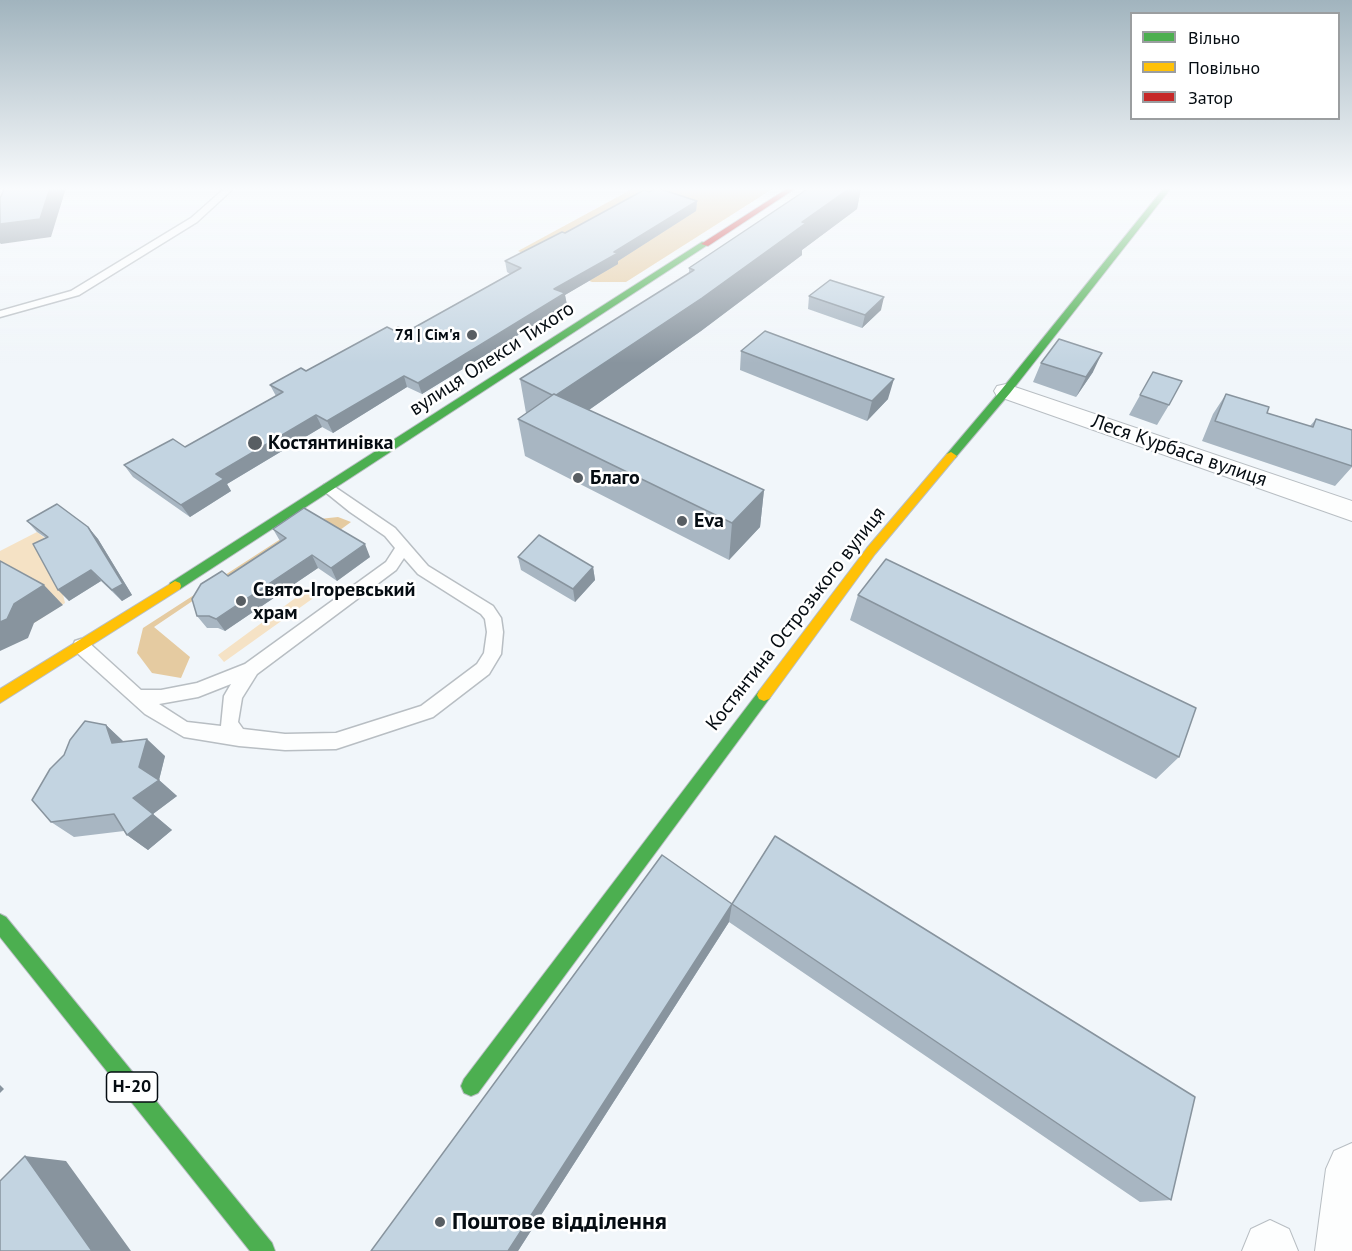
<!DOCTYPE html>
<meta charset="utf-8">
<style>
body{margin:0}
#map{position:relative;width:1352px;height:1251px;overflow:hidden;background:#f1f6fa;font-family:"PT Sans",sans-serif}
canvas{display:block}
.legend{position:absolute;left:1130px;top:12px;width:210px;height:108px;box-sizing:border-box;background:#fff;border:2px solid #9b9ea0;margin:0;padding:8px 10px;list-style:none;font-size:18px;color:#050c12}
.legend li{display:flex;align-items:center;gap:12px;height:30px}
.legend b{width:30px;border:2px solid #9b9ea0}
</style>
<div id="map">
<canvas width="1352" height="1251"></canvas>
<ul class="legend">
<li><b style="height:8px;background:#4caf50"></b>Вільно</li>
<li><b style="height:8px;background:#ffc107"></b>Повільно</li>
<li><b style="height:8px;background:#c62828"></b>Затор</li>
</ul>
</div>
<script>
const c = document.querySelector('canvas').getContext('2d');
c.lineJoin = 'round';
function fill(path, color) { c.fillStyle = color; c.fill(path, 'evenodd'); }
const toPath = rows => new Path2D(rows.map(r => 'M' + r).join(''));
function stroke(path, color, width, dash) { c.strokeStyle = color; c.lineWidth = width; c.lineCap = dash ? 'butt' : 'round'; c.setLineDash(dash || []); c.stroke(path); }
function drawText(font, color, halo, rows, align = 'center') {
  c.font = font + ' "PT Sans",sans-serif'; c.lineWidth = 5; c.setLineDash([]); c.textBaseline = 'middle'; c.strokeStyle = halo; c.fillStyle = color; for (const [text, x, y, turn = 0] of rows) {
    c.save(); c.translate(x, y); c.rotate((+turn || 0) * Math.PI / 180); c.textAlign = isNaN(turn) ? turn : align; if (halo) c.strokeText(text, 0, 0); c.fillText(text, 0, 0); c.restore();
  }
}
fill(toPath([
 [37,532,51,543,65,603,34,623,0,570,0,551],
 [309,588,319,594,224,662,218,655]
]), '#f5e2c5');
fill(toPath([
 [634,188,774,188,626,282,592,282,518,251],
 [338,517,351,522,303,557,311,521,154,627,190,657,181,678,152,673,137,653,143,628,310,520]
]), '#e5cba1');
const lane = toPath([
 [225,188,234,188,197,222,79,295,0,317,0,311,71,291,191,218,225,188],
 [329,483,395,528,428,566,493,606,501,618,503,632,501,654,489,674,433,717,336,749,285,750,239,746,184,737,145,714,75,651,73,646,75,641,81,639,87,641,141,690,161,690,197,683,245,664,386,562,395,548,385,536,350,512,324,491,322,488,324,485,329,483],
 [404,558,418,574,481,614,485,619,487,632,484,653,477,664,421,706,336,733,285,734,243,729,238,722,242,698,257,674,396,570,404,558],
 [231,684,224,696,221,726,187,722,159,704,198,697,231,684]
]);
const street = toPath([
 [1006,384,1352,501,1352,521,997,396,994,391,997,386,1006,384],
 [1352,1143,1352,1251,1315,1251,1326,1169,1334,1151,1352,1143],
 [1270,1220,1289,1229,1298,1251,1242,1251,1251,1229,1270,1220]
]);
const fast = toPath([
 [1164,188,1171,188,1010,393,955,458,947,458,947,454,1002,389,1164,188],
 [702,242,709,244,180,589,170,589,169,586,170,583,702,242],
 [764,689,769,691,771,695,769,699,478,1093,471,1096,464,1093,461,1086,464,1079,759,691,764,689],
 [0,914,6,917,272,1243,275,1251,250,1251,0,937,0,914]
]);
const slow = toPath([
 [951,452,957,456,955,458,875,554,769,699,764,701,759,699,757,695,759,691,867,548,947,454,951,452],
 [175,581,180,583,181,586,180,589,0,703,0,689,175,581]
]);
const jam = toPath([
 [788,188,796,188,708,246,701,244,788,188]
]);
stroke(lane, '#b8bec3', 3);
stroke(street, '#b8bec3', 2);
stroke(fast, '#b8bec3', 2);
stroke(slow, '#b8bec3', 2);
stroke(jam, '#b8bec3', 2);
fill(lane, '#fdfefe');
fill(street, '#fdfefe');
fill(fast, '#4caf50');
fill(slow, '#ffc107');
fill(jam, '#c62828');
fill(toPath([
 [809,188,861,188,857,209,802,250,802,255,701,331,589,410,764,490,760,527,729,560,525,456,518,419,526,413,520,379,689,273,689,268],
 [649,192,697,201,696,211,618,261,618,264,565,295,567,305,422,394,407,387,333,433,322,427,227,484,231,491,190,517,133,477,124,465,185,447,276,396,270,385,306,371,393,330,408,331,510,274,507,272,505,261],
 [809,296,881,310,862,328,808,309],
 [741,351,888,399,867,421,740,370],
 [1041,363,1093,372,1076,397,1033,382],
 [1153,372,1169,405,1157,425,1129,415],
 [1226,394,1267,413,1310,426,1316,419,1352,430,1352,467,1335,486,1202,441,1213,414],
 [27,521,88,527,98,539,132,595,122,601,101,581,69,601,46,538,37,532],
 [273,529,370,557,337,581,318,568,225,631,218,628,207,628,197,616,228,576,280,541],
 [518,557,593,567,595,580,575,602,521,570],
 [858,595,1179,757,1156,779,850,620],
 [106,725,124,742,165,756,159,780,177,796,153,814,172,830,148,850,127,835,124,831,74,837,51,822],
 [732,904,1171,1200,1140,1202,729,922,518,1251,371,1251]
]), '#a8b6c2');
fill(toPath([
 [50,188,66,188,51,237,1,244,0,243,0,224],
 [850,188,861,188,857,209,802,250,802,255,701,331,559,431,554,396],
 [697,201,696,211,618,261,618,264,565,295,567,305,422,394,418,383,554,289],
 [884,297,881,310,862,328,865,315],
 [1102,353,1093,372,1076,397,1086,377],
 [404,376,407,387,333,433,327,421],
 [894,379,888,399,867,421,872,401],
 [316,415,322,427,227,484,231,491,190,517,181,505,216,474],
 [764,490,760,527,729,560,732,523],
 [88,527,98,539,132,595,122,601,112,590],
 [365,544,370,557,337,581,331,568],
 [312,555,318,568,225,631,216,619],
 [593,567,595,580,575,602,573,589],
 [91,570,101,581,69,601,58,590],
 [44,585,63,605,34,623,28,638,0,651,0,622,14,604],
 [106,725,125,743,112,743],
 [147,739,165,756,159,780,177,796,153,814,172,830,148,850,127,835,139,767],
 [732,904,729,922,518,1251,508,1251],
 [0,1085,4,1089,0,1093],
 [25,1156,66,1161,131,1251,92,1251]
]), '#88949e');
const building = toPath([
 [5,188,50,188,40,219,0,224,0,198,5,188],
 [657,188,697,201,614,252,618,253,554,289,565,293,418,383,404,376,327,421,316,415,216,474,224,479,181,505,124,465,173,439,185,447,283,392,270,385,301,368,306,371,387,327,393,330,398,327,408,331,521,268,505,261,562,232,565,233,644,190,649,192,657,188],
 [809,188,850,188,802,222,806,223,702,298,556,395,554,394,552,395,520,379,694,270,689,268,809,188],
 [830,280,884,297,865,315,809,296,830,280],
 [765,331,894,379,872,401,741,351,765,331],
 [1059,339,1102,353,1086,377,1041,363,1059,339],
 [1153,372,1182,381,1169,405,1140,395,1153,372],
 [554,394,764,490,732,523,518,419,554,394],
 [1226,394,1269,407,1267,413,1313,427,1316,419,1352,430,1352,466,1215,421,1226,394],
 [57,504,88,527,123,584,112,590,91,570,58,590,33,544,48,537,27,521,57,504],
 [304,508,365,544,331,568,312,555,216,619,209,616,197,616,192,599,201,584,222,571,228,576,286,538,273,529,304,508],
 [539,535,593,567,573,589,518,557,539,535],
 [886,559,1196,708,1179,757,858,595,886,559],
 [0,561,44,585,14,604,7,619,0,622,0,561],
 [85,721,106,725,112,743,147,739,139,767,159,780,133,798,153,814,127,835,114,814,51,822,32,800,50,769,64,755,70,740,85,721],
 [775,836,1195,1097,1171,1200,732,904,775,836],
 [662,855,732,904,508,1251,371,1251,662,855],
 [25,1156,92,1251,0,1251,0,1181,25,1156]
]);
fill(building, '#c3d4e1');
stroke(building, '#88949e', 1.5);
const sky = c.createLinearGradient(0, 0, 0, 363);
sky.addColorStop(0, '#a1b4be');
sky.addColorStop(0.52, '#f9fbfd');
sky.addColorStop(1, '#f9fbfd00');
c.fillStyle = sky;
c.fillRect(0, 0, 1352, 363);
for (const [x, y, r, color] of [
 [472,335,6,"#585e63"],
 [255,443,8,"#585e63"],
 [578,478,6,"#585e63"],
 [682,521,6,"#585e63"],
 [241,601,6,"#585e63"],
 [440,1222,6,"#585e63"]
]) { const dot = new Path2D(); dot.arc(x, y, r, 0, 2 * Math.PI); c.fillStyle = color; c.fill(dot); stroke(dot, '#fff', 2); }
drawText('bold 16px', '#050c12', '#fff', [
 ["7Я | Сім'я",460,335]
], 'right');
for (const [x, y, w] of [
 [132,1087,51]
]) { const box = new Path2D(); box.roundRect(x - w / 2, y - 15, w, 30, 4.5); c.fillStyle = '#fff'; c.fill(box); stroke(box, '#050c12', 1.5); }
drawText('bold 18px', '#050c12', null, [
 ["Н-20",132,1087]
]);
drawText('20px', '#050c12', '#fff', [
 ["вулиця Олекси Тихого",492,359,-33],
 ["Леся Курбаса вулиця",1179,451,19],
 ["Костянтина Острозького вулиця",796,619,-52]
]);
drawText('bold 20px', '#050c12', '#fff', [
 ["Костянтинівка",268,443],
 ["Благо",590,478],
 ["Eva",694,521],
 ["Свято-Ігоревський",253,590],
 ["храм",253,613]
], 'left');
drawText('bold 24px', '#050c12', '#fff', [
 ["Поштове відділення",452,1222]
], 'left');
</script>
